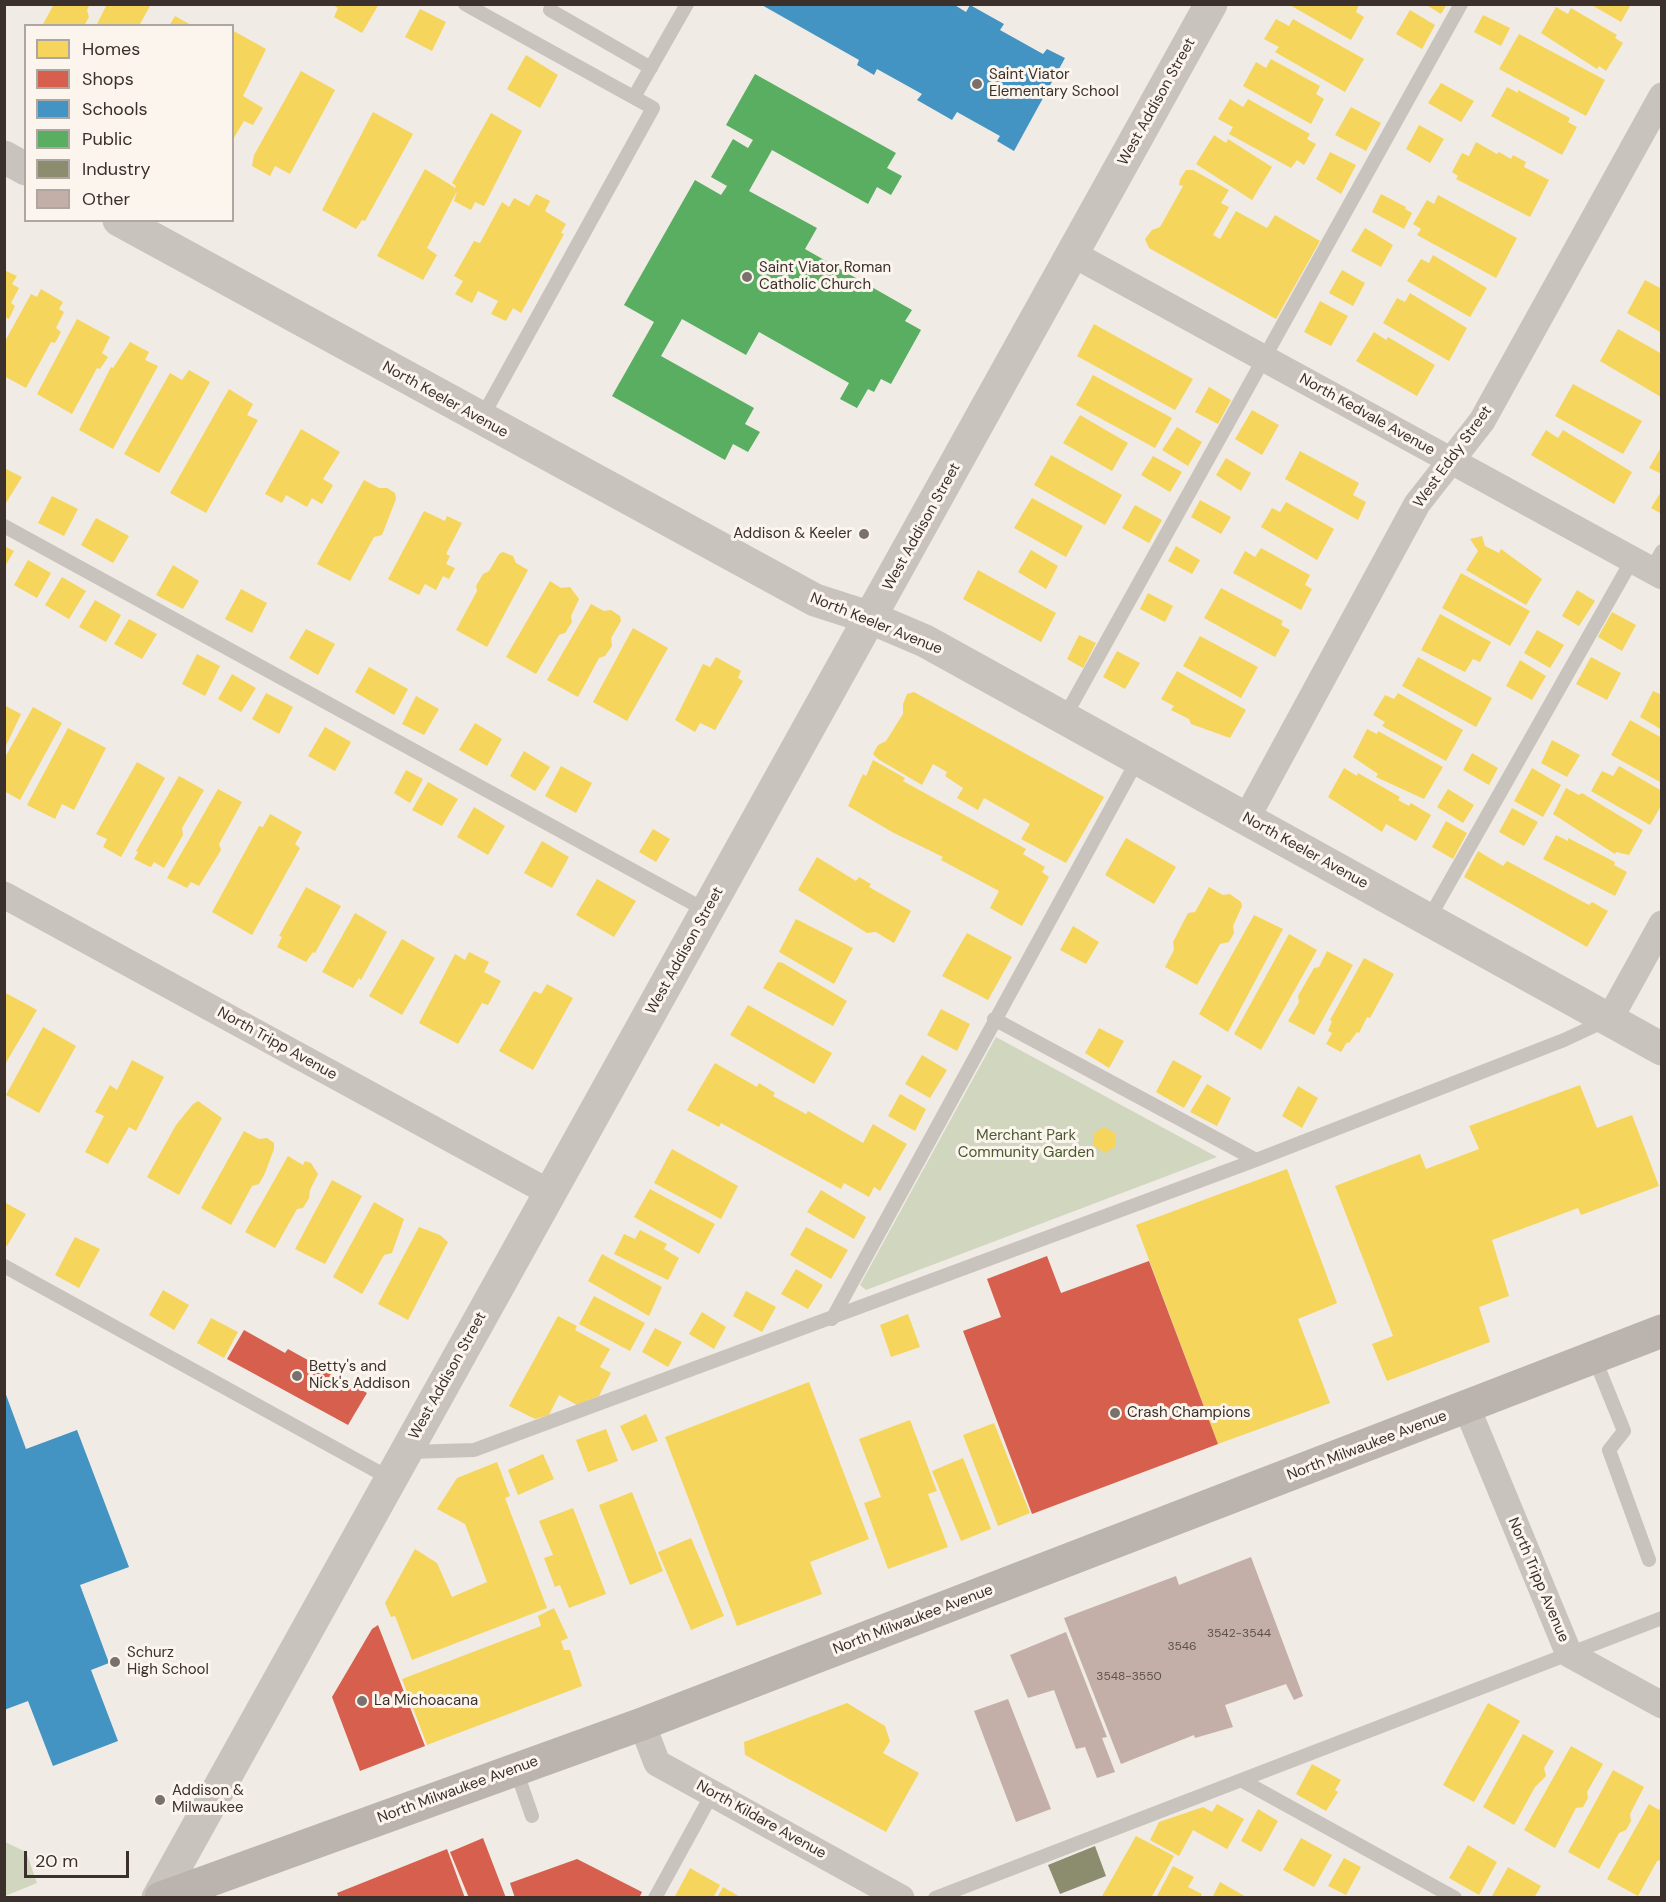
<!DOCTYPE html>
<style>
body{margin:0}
#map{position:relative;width:1666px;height:1902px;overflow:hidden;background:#f0ebe5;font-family:"DM Sans",sans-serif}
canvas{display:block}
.frame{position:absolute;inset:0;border:6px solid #3b302b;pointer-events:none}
.legend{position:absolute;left:24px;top:24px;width:210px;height:198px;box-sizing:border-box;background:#fbf5ee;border:2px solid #aea6a0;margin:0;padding:8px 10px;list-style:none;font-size:18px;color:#3b302b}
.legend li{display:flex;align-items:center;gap:12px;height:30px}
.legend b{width:30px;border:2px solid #aea6a0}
.scale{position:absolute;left:24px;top:1851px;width:105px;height:27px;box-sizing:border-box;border:3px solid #3b302b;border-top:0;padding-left:8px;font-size:18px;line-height:21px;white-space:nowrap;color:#3b302b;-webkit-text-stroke:4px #fbf5ee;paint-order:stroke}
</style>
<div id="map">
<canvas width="1666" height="1902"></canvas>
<div class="frame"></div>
<ul class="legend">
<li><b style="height:16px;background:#f6d55c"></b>Homes</li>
<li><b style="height:16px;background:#d6604d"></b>Shops</li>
<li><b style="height:16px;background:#4393c3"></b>Schools</li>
<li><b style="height:16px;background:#5aae61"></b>Public</li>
<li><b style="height:16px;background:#8c8c6e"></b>Industry</li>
<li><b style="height:16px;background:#c3afa7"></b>Other</li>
</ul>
<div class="scale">20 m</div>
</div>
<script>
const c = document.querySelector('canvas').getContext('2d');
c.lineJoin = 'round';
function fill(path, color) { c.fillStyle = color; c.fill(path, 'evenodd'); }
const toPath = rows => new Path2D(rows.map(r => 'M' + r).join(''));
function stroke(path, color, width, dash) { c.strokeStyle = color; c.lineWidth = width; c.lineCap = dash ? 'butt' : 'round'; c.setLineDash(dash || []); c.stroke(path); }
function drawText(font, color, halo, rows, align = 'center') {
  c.font = font + ' "DM Sans",sans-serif'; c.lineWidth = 6; c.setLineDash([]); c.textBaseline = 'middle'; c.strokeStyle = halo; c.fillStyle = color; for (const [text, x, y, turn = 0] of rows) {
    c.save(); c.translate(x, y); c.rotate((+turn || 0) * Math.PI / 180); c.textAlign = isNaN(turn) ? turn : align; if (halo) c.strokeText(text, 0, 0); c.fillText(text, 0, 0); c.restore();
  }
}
fill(toPath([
 [996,1037,1217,1157,866,1290,860,1285],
 [5,1842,26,1852,37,1883,5,1896]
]), '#d1d6bf');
fill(toPath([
 [54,4,90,4,87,10,89,17,84,26,42,26],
 [107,4,151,4,139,26,96,26],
 [331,4,379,4,362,33,334,17,338,8],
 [1288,4,1359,4,1356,12,1364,17,1351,40],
 [1425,4,1447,4,1441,14],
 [1590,4,1631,4,1621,22],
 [1556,7,1568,14,1571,8,1617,35,1615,38,1623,43,1606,71,1599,66,1597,69,1541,33],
 [420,9,446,22,432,51,405,37],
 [1410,10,1435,25,1422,49,1396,34],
 [1483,15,1510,28,1501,46,1474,32],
 [175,16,193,26,169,26],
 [1276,19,1289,26,1293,19,1364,59,1345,92,1275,52,1279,47,1264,39],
 [232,30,266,49,243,96,263,108,253,125,244,121,232,141],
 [1519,34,1605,80,1586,116,1499,69],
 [526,55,558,75,540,108,507,89],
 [1271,59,1320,86,1316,94,1324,99,1311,124,1243,86,1256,62,1266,68],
 [301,71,335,90,290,174,275,166,270,176,252,166,254,155],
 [1441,83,1474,101,1461,122,1428,103],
 [1507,87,1518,93,1518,90,1570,118,1568,122,1577,127,1562,155,1491,116],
 [1230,99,1243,107,1248,99,1310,134,1307,139,1316,144,1304,165,1297,160,1291,168,1229,134,1233,127,1218,119],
 [1351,107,1381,123,1366,151,1335,135],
 [373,112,413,134,365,221,362,220,356,229,322,210],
 [491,113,522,131,484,206,475,202,471,210,454,201,457,191,427,248,437,255,423,280,377,256,425,169,454,187,454,189,456,186,452,183],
 [1419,125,1444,139,1430,163,1406,149],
 [1214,135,1226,143,1228,139,1272,167,1252,200,1196,164],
 [1476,142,1497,154,1499,152,1511,159,1513,155,1526,162,1524,167,1549,180,1530,217,1456,179,1458,176,1452,172,1462,153,1469,156],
 [1330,152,1356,165,1341,194,1316,179],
 [1186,170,1193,170,1229,190,1221,203,1229,207,1213,235,1220,239,1236,211,1267,228,1275,215,1320,241,1276,319,1149,248,1145,239,1152,230,1160,227,1183,186,1179,185,1180,179],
 [536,194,550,201,545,211,566,224,561,233,564,234,521,313,513,308,506,321,491,314,498,301,478,291,472,303,455,294,463,281,454,276,474,241,480,243,502,202,509,207,514,198,529,206],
 [1381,194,1406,207,1405,209,1412,213,1404,229,1372,212],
 [1438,195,1517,238,1496,278,1417,235,1421,229,1413,224,1427,200,1434,204],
 [1365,228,1393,245,1381,267,1351,251],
 [1433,255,1487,288,1470,317,1407,281,1421,259,1429,263],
 [4,270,17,276,12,284,19,288,11,303,15,306,9,319,4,317],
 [1342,270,1365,283,1353,306,1329,293],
 [1645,280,1662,289,1662,333,1627,313],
 [41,289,63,302,59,309,64,312,56,328,61,332,55,343,51,342,26,388,4,376,4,343,31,294,37,297],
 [1410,293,1467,328,1449,361,1383,323,1397,298,1405,302],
 [1320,301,1348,316,1331,346,1304,332],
 [77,319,110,337,102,353,108,357,100,369,97,368,72,414,37,394],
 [1094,324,1193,379,1175,410,1077,356],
 [1618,329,1662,354,1661,397,1600,361],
 [1374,332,1386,340,1388,337,1435,365,1417,396,1356,361],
 [130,342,149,352,145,360,158,366,113,449,79,430,111,367,113,368],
 [189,370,210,382,159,473,124,454,170,373,182,380],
 [1093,375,1172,418,1155,448,1076,405],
 [1573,384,1642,421,1623,454,1555,416],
 [1209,387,1231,400,1218,424,1195,412],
 [229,389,253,404,247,415,258,420,206,513,170,493],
 [1252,410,1279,425,1262,455,1235,439],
 [1080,415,1128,443,1112,471,1063,443],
 [1177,427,1202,442,1188,466,1162,450],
 [301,429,340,452,323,479,333,485,322,504,312,498,307,507,286,495,282,503,265,494],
 [1546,430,1558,438,1563,430,1632,472,1614,504,1531,455],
 [1662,446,1662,474,1649,468],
 [1300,451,1359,483,1353,495,1366,502,1358,520,1285,479],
 [1051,455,1122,495,1105,525,1034,485],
 [1153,456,1182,472,1170,492,1141,475],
 [1226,458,1251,473,1241,491,1216,475],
 [4,468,22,477,6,503,4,502],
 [364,480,379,488,387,488,395,493,396,499,382,535,374,537,350,581,317,564],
 [1662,490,1662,514,1651,508],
 [52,496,78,509,64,536,38,523],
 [1032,498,1083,526,1066,557,1014,528],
 [1200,500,1231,517,1221,534,1191,517],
 [1286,502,1334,529,1317,560,1261,527,1272,508,1280,512],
 [1135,505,1162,520,1149,543,1122,528],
 [424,511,445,521,447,516,462,523,446,554,450,556,446,564,455,568,449,579,443,576,436,590,425,584,419,595,388,579],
 [96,518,129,536,113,563,81,545],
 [1482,536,1485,546,1499,553,1501,549,1542,579,1526,605,1466,570,1478,551,1470,539],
 [4,546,14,551,4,568],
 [1176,546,1200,560,1192,574,1168,561],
 [1261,548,1310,575,1305,585,1312,589,1301,610,1233,573,1245,551,1255,557],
 [1031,550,1058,566,1046,589,1018,572],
 [503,552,513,556,516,563,528,570,487,647,456,630,477,591,476,586,483,574,489,571,499,554],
 [28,560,51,573,37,598,14,585],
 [173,565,199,581,183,609,156,595],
 [978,570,1056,613,1041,642,963,599],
 [1461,573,1530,611,1510,646,1442,608],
 [62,577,86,591,69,619,45,605],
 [550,581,561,588,570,587,579,599,571,616,572,622,565,633,559,635,536,674,506,657],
 [1221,588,1283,621,1281,625,1290,630,1275,657,1204,618],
 [241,589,267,603,252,633,225,619],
 [1577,590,1595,601,1579,626,1562,616],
 [1148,593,1173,606,1165,622,1140,609],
 [95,600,121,615,106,642,79,627],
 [591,604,604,611,611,610,620,616,621,621,611,638,612,646,605,656,599,658,578,697,547,680],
 [1612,612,1636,625,1622,651,1598,637],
 [1440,614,1491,642,1480,662,1473,659,1465,672,1421,650],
 [129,619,157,634,142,659,114,644],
 [633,628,668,648,627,721,593,702],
 [306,629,335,644,318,675,289,658],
 [1537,630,1564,645,1550,668,1524,653],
 [1079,635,1096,643,1083,668,1067,659],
 [1200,636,1258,667,1241,698,1183,666],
 [1117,651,1140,663,1125,689,1103,677],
 [197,654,220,666,205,696,182,684],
 [716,657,741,671,738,678,743,681,715,730,700,723,695,732,675,720,703,664,710,667],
 [1418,657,1492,698,1476,727,1402,686],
 [1591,657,1621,673,1607,700,1576,684],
 [1520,660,1546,676,1532,700,1506,686],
 [369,667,408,689,394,715,355,692],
 [1177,671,1246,710,1230,738,1191,724,1189,719,1171,710,1174,706,1161,699],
 [232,674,256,688,241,712,218,699],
 [1653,691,1662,695,1662,730,1640,717],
 [914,692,1104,797,1066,863,1021,839,1030,824,984,798,978,810,957,798,963,788,945,776,947,772,933,764,922,785,878,759,873,754,878,745,886,741,903,714,903,704,907,694],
 [266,693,293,707,279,734,252,719],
 [1398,693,1463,730,1446,761,1382,726,1385,722,1373,715,1385,695,1394,699],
 [416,696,439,709,424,735,402,724],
 [4,705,21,714,4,750],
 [33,707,62,723,20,800,4,791,4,759],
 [1630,720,1662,738,1662,783,1611,755],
 [475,723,502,739,487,766,459,750],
 [325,727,351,742,335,771,308,756],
 [68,728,106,748,74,810,62,804,55,819,27,805],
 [1367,729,1377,734,1378,731,1443,767,1424,799,1376,777,1378,774,1353,757],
 [1552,740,1580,755,1567,777,1541,763],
 [524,751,550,767,535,791,510,776],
 [1472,753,1498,768,1489,785,1463,770],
 [873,760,905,778,903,781,1026,849,1023,854,1045,867,1042,872,1049,877,1022,926,990,908,999,891,941,860,943,857,892,832,848,806,863,774,866,776],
 [137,762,165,778,121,857,103,847,107,839,96,834],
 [561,766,592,783,576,813,545,796],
 [1619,766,1662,791,1662,804,1650,825,1591,791,1602,771,1613,776],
 [1344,768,1357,776,1358,773,1400,797,1398,800,1409,806,1411,803,1431,815,1416,841,1386,824,1382,832,1328,797],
 [1532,768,1561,785,1543,817,1514,801],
 [406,770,423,779,410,803,394,793],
 [179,776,204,790,182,828,183,835,164,868,154,862,151,867,148,866,134,859,138,852,136,851],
 [428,782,458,799,442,826,412,810],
 [1566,788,1579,795,1582,793,1643,830,1629,855,1616,852,1615,854,1553,814],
 [218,789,242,802,219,844,221,850,199,886,191,882,187,888,167,878],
 [1448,789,1474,805,1463,823,1437,807],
 [474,807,505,826,488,855,457,837],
 [1512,808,1538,822,1524,846,1499,832],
 [270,814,302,832,295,844,300,848,252,935,212,912,259,826,263,827],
 [1446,821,1467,833,1453,859,1432,847],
 [653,829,670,839,656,862,639,852],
 [1556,835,1568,841,1568,838,1615,862,1614,865,1627,872,1615,896,1543,859],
 [1126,838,1176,867,1154,904,1105,875],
 [542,841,569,857,552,888,524,873],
 [1478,851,1503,866,1507,861,1589,905,1592,902,1608,911,1587,947,1464,877],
 [817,857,856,881,859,877,871,884,869,887,911,911,894,943,876,932,867,933,798,890],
 [597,879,636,901,614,937,576,915],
 [306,887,341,906,315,953,313,952,306,962,277,947,282,937,279,936],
 [1209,887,1223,895,1230,894,1241,902,1242,906,1233,926,1234,933,1229,942,1220,944,1197,985,1165,967,1174,950,1173,942,1188,913,1195,912],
 [355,913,387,932,361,980,359,978,353,988,322,972],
 [1254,915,1283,929,1228,1032,1199,1014],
 [796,919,853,948,834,984,779,952],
 [1073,926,1099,942,1086,964,1060,950],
 [967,933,1012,957,988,1000,942,976],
 [1289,934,1317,950,1261,1050,1234,1034],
 [402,939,435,958,402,1015,369,996],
 [1327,951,1353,965,1314,1035,1288,1021,1299,1002,1298,996,1314,968,1319,967],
 [469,952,489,962,484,972,501,981,488,1005,482,1003,458,1044,419,1023,455,954,465,960],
 [1364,958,1394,974,1370,1018,1367,1017,1359,1033,1357,1032,1349,1043,1347,1042,1341,1052,1326,1044,1332,1033,1328,1031,1332,1021,1330,1020],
 [778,962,783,963,847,1001,833,1026,763,988],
 [547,984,573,998,533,1070,499,1051,534,991,541,994],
 [4,992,37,1010,4,1066],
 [748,1005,832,1053,814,1084,730,1035],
 [941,1009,970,1024,957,1051,927,1035],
 [43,1027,76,1046,39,1113,6,1095],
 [1099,1028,1124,1041,1109,1068,1085,1053],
 [922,1055,947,1070,930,1098,905,1084],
 [132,1060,164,1077,136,1131,129,1127,108,1164,85,1152,104,1116,95,1112,110,1085,117,1090],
 [1173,1060,1202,1076,1184,1108,1156,1092],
 [715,1063,757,1087,759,1083,775,1093,773,1096,806,1114,808,1111,863,1143,873,1124,907,1144,880,1191,874,1187,869,1197,844,1183,841,1189,721,1123,719,1127,687,1110],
 [1207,1084,1231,1098,1217,1126,1190,1112],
 [1580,1085,1597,1128,1632,1115,1659,1186,1581,1215,1578,1208,1492,1240,1509,1296,1479,1307,1490,1342,1387,1381,1372,1344,1393,1336,1335,1186,1420,1154,1426,1169,1479,1149,1469,1126],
 [1298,1086,1318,1098,1302,1128,1282,1116],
 [900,1094,926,1109,915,1131,888,1116],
 [198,1101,222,1118,179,1195,147,1177,176,1125,193,1104],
 [1104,1127,1115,1133,1116,1146,1105,1153,1094,1146,1093,1134],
 [244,1131,259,1139,267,1138,274,1143,274,1149,265,1173,259,1184,252,1186,231,1225,201,1208],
 [672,1149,738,1186,721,1219,654,1183],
 [288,1156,303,1165,305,1161,311,1163,318,1174,310,1190,309,1198,303,1208,297,1209,275,1248,245,1232],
 [1287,1169,1337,1303,1298,1319,1330,1403,1218,1444,1136,1225],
 [332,1180,362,1196,325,1264,295,1249],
 [650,1189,715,1224,699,1254,634,1217],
 [821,1190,866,1217,854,1239,807,1212],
 [4,1202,26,1214,7,1246,4,1245],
 [374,1202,404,1219,392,1253,384,1255,362,1294,333,1277],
 [419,1227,440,1235,448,1242,408,1320,378,1304],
 [806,1227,848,1250,831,1279,790,1255],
 [640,1230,667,1244,664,1249,679,1258,668,1280,614,1254,624,1234,635,1239],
 [75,1237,100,1249,79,1288,55,1275],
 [602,1254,662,1287,649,1316,588,1281],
 [796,1269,823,1285,808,1309,781,1294],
 [163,1290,189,1305,174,1330,149,1315],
 [746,1291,776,1307,762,1332,733,1316],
 [594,1296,645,1323,630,1351,579,1324],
 [702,1312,726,1327,714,1349,689,1334],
 [908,1314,920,1347,891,1357,880,1325],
 [558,1316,577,1326,575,1330,610,1349,600,1367,611,1373,599,1396,577,1405,559,1395,549,1415,535,1419,509,1406],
 [211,1318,238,1332,224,1358,197,1343],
 [655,1328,682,1342,668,1367,642,1352],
 [809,1382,869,1539,810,1562,822,1594,737,1626,665,1437],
 [646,1414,658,1441,632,1451,620,1426],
 [910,1420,937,1491,928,1494,948,1547,888,1569,864,1503,881,1497,859,1439],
 [994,1423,1030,1513,998,1526,963,1435],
 [606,1429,618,1461,588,1472,576,1440],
 [543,1454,554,1479,518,1495,508,1470],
 [963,1458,991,1529,961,1541,932,1471],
 [497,1462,510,1496,505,1498,547,1608,412,1660,395,1616,391,1617,385,1603,415,1549,437,1563,452,1597,487,1582,465,1524,437,1509,457,1478],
 [632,1492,663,1571,630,1585,599,1505],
 [573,1508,606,1594,569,1608,560,1585,555,1587,544,1558,553,1555,539,1521],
 [691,1538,724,1616,691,1630,658,1552],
 [554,1608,568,1638,561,1641,564,1650,570,1650,582,1686,427,1745,402,1679,541,1626,538,1616],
 [847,1703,885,1726,890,1741,883,1753,919,1773,886,1832,745,1755,744,1742],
 [1488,1703,1520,1721,1474,1802,1443,1785],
 [1523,1734,1554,1751,1544,1768,1546,1776,1535,1787,1514,1825,1483,1807],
 [1571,1746,1603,1764,1587,1792,1588,1798,1583,1807,1576,1808,1555,1848,1524,1830],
 [1312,1764,1341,1780,1335,1790,1338,1792,1326,1811,1296,1794],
 [1613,1770,1644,1787,1630,1814,1631,1821,1626,1830,1619,1833,1599,1869,1568,1852],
 [1217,1804,1244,1819,1227,1849,1193,1830,1179,1856,1150,1840,1159,1822,1203,1807,1212,1812],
 [1649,1804,1659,1810,1662,1806,1662,1860,1657,1861,1638,1896,1607,1879],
 [1258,1809,1278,1821,1261,1852,1241,1841],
 [1136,1836,1174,1856,1151,1898,1101,1898],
 [1301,1838,1332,1855,1314,1887,1283,1870],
 [1468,1845,1497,1862,1479,1895,1449,1878],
 [1344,1858,1361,1867,1346,1895,1328,1886],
 [1173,1866,1194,1877,1188,1887,1202,1894,1200,1898,1156,1898],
 [1508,1867,1541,1886,1534,1898,1491,1898],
 [690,1868,720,1885,713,1898,674,1898],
 [1220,1882,1248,1898,1212,1898],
 [723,1887,742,1898,717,1898]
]), '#f6d55c');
fill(toPath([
 [1047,1256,1061,1293,1149,1261,1218,1444,1032,1514,963,1331,1001,1317,987,1279],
 [244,1330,285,1353,288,1349,367,1393,348,1425,227,1359],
 [378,1625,425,1746,360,1771,332,1697,372,1629],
 [483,1838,506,1898,469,1898,450,1852],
 [447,1849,465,1898,339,1898,337,1893],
 [577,1859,642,1892,639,1898,515,1898,510,1883]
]), '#d6604d');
fill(toPath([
 [760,4,953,4,966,12,970,5,1004,24,1000,30,1043,54,1047,49,1065,58,1014,151,997,141,1000,136,957,112,952,120,917,100,922,94,877,69,874,75,857,65,859,60],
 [5,1392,26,1449,77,1430,129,1567,80,1585,109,1663,91,1670,118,1741,53,1766,28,1701,4,1710]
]), '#4393c3');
fill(toPath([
 [755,74,896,153,887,168,902,176,891,195,877,187,868,204,772,150,749,191,817,228,805,249,912,310,905,321,921,330,891,384,881,379,874,392,868,389,857,408,840,399,849,383,759,332,746,355,682,319,661,356,754,408,745,424,760,432,748,452,733,444,725,460,612,396,654,322,624,305,695,180,721,195,727,186,711,177,733,139,748,148,753,140,726,125]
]), '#5aae61');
fill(toPath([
 [1095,1846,1106,1876,1060,1894,1048,1865]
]), '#8c8c6e');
fill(toPath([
 [1251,1557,1303,1696,1294,1700,1286,1684,1225,1705,1233,1727,1195,1738,1194,1735,1121,1764,1064,1618,1176,1576,1179,1585],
 [1066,1632,1107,1737,1102,1738,1115,1772,1097,1778,1085,1747,1076,1749,1054,1690,1028,1698,1010,1655],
 [1008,1699,1051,1809,1016,1822,974,1711]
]), '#c3afa7');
stroke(toPath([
 [465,4,653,108,481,419],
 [550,10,651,68],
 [634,97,687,4],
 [4,526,707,911],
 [1651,570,1662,551],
 [1064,718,1461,4],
 [1428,920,1632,560],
 [994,1019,1256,1160],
 [4,1266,391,1479],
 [832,1319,1138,759],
 [1594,1357,1624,1431,1609,1450,1649,1560],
 [409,1452,474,1450,1256,1160,1564,1040,1607,1020],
 [516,1770,532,1816],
 [1241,1780,1455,1898],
 [655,1898,712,1794],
 [935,1898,1662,1618]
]), '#c9c3be', 14);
stroke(toPath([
 [1073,254,1662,576],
 [1246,819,1417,504,1482,421,1662,96],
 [4,895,550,1193],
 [1609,1020,1662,924],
 [1467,1408,1569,1654,1662,1705],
 [642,1724,657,1763,901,1898]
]), '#c9c3be', 27);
stroke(toPath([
 [4,157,26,169],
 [119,220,815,600,871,618,925,641,1662,1049],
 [158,1898,1211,4]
]), '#c9c3be', 33);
stroke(toPath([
 [161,1898,642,1724,1662,1331]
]), '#bab3ae', 33);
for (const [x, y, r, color] of [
 [977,84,6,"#7a716c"],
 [747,277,6,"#7a716c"],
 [864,534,6,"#7a716c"],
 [297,1376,6,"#7a716c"],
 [1115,1413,6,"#7a716c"],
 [115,1662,6,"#7a716c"],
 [362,1701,6,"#7a716c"],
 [160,1800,6,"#7a716c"]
]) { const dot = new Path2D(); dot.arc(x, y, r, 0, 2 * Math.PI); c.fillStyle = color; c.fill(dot); stroke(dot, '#fbf5ee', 2); }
drawText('12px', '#5d504a', null, [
 ["3542-3544",1239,1634],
 ["3546",1182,1647],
 ["3548-3550",1129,1677]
]);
drawText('15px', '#3b302b', '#fbf5ee', [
 ["Saint Viator",989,75],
 ["Elementary School",989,92],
 ["Saint Viator Roman",759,268],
 ["Catholic Church",759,285],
 ["Addison & Keeler",852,534,"right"],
 ["Betty's and",309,1367],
 ["Nick's Addison",309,1384],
 ["Crash Champions",1127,1413],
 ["Schurz",127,1653],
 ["High School",127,1670],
 ["La Michoacana",374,1701],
 ["Addison &",172,1791],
 ["Milwaukee",172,1808]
], 'left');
drawText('15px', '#3b302b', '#fbf5ee', [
 ["West Addison Street",1157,102,-61],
 ["North Keeler Avenue",445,400,29],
 ["North Kedvale Avenue",1367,415,29],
 ["West Eddy Street",1453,457,-54],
 ["West Addison Street",922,527,-61],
 ["North Keeler Avenue",876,624,22],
 ["North Keeler Avenue",1305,851,29],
 ["West Addison Street",685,951,-61],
 ["North Tripp Avenue",277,1044,29],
 ["West Addison Street",448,1376,-61],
 ["North Milwaukee Avenue",1367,1446,-21],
 ["North Tripp Avenue",1538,1580,67],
 ["North Milwaukee Avenue",913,1620,-21],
 ["North Milwaukee Avenue",458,1790,-20],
 ["North Kildare Avenue",761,1820,29]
]);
drawText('15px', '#4a5a2e', '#fbf5ee', [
 ["Merchant Park",1026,1136],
 ["Community Garden",1026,1153]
]);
</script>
